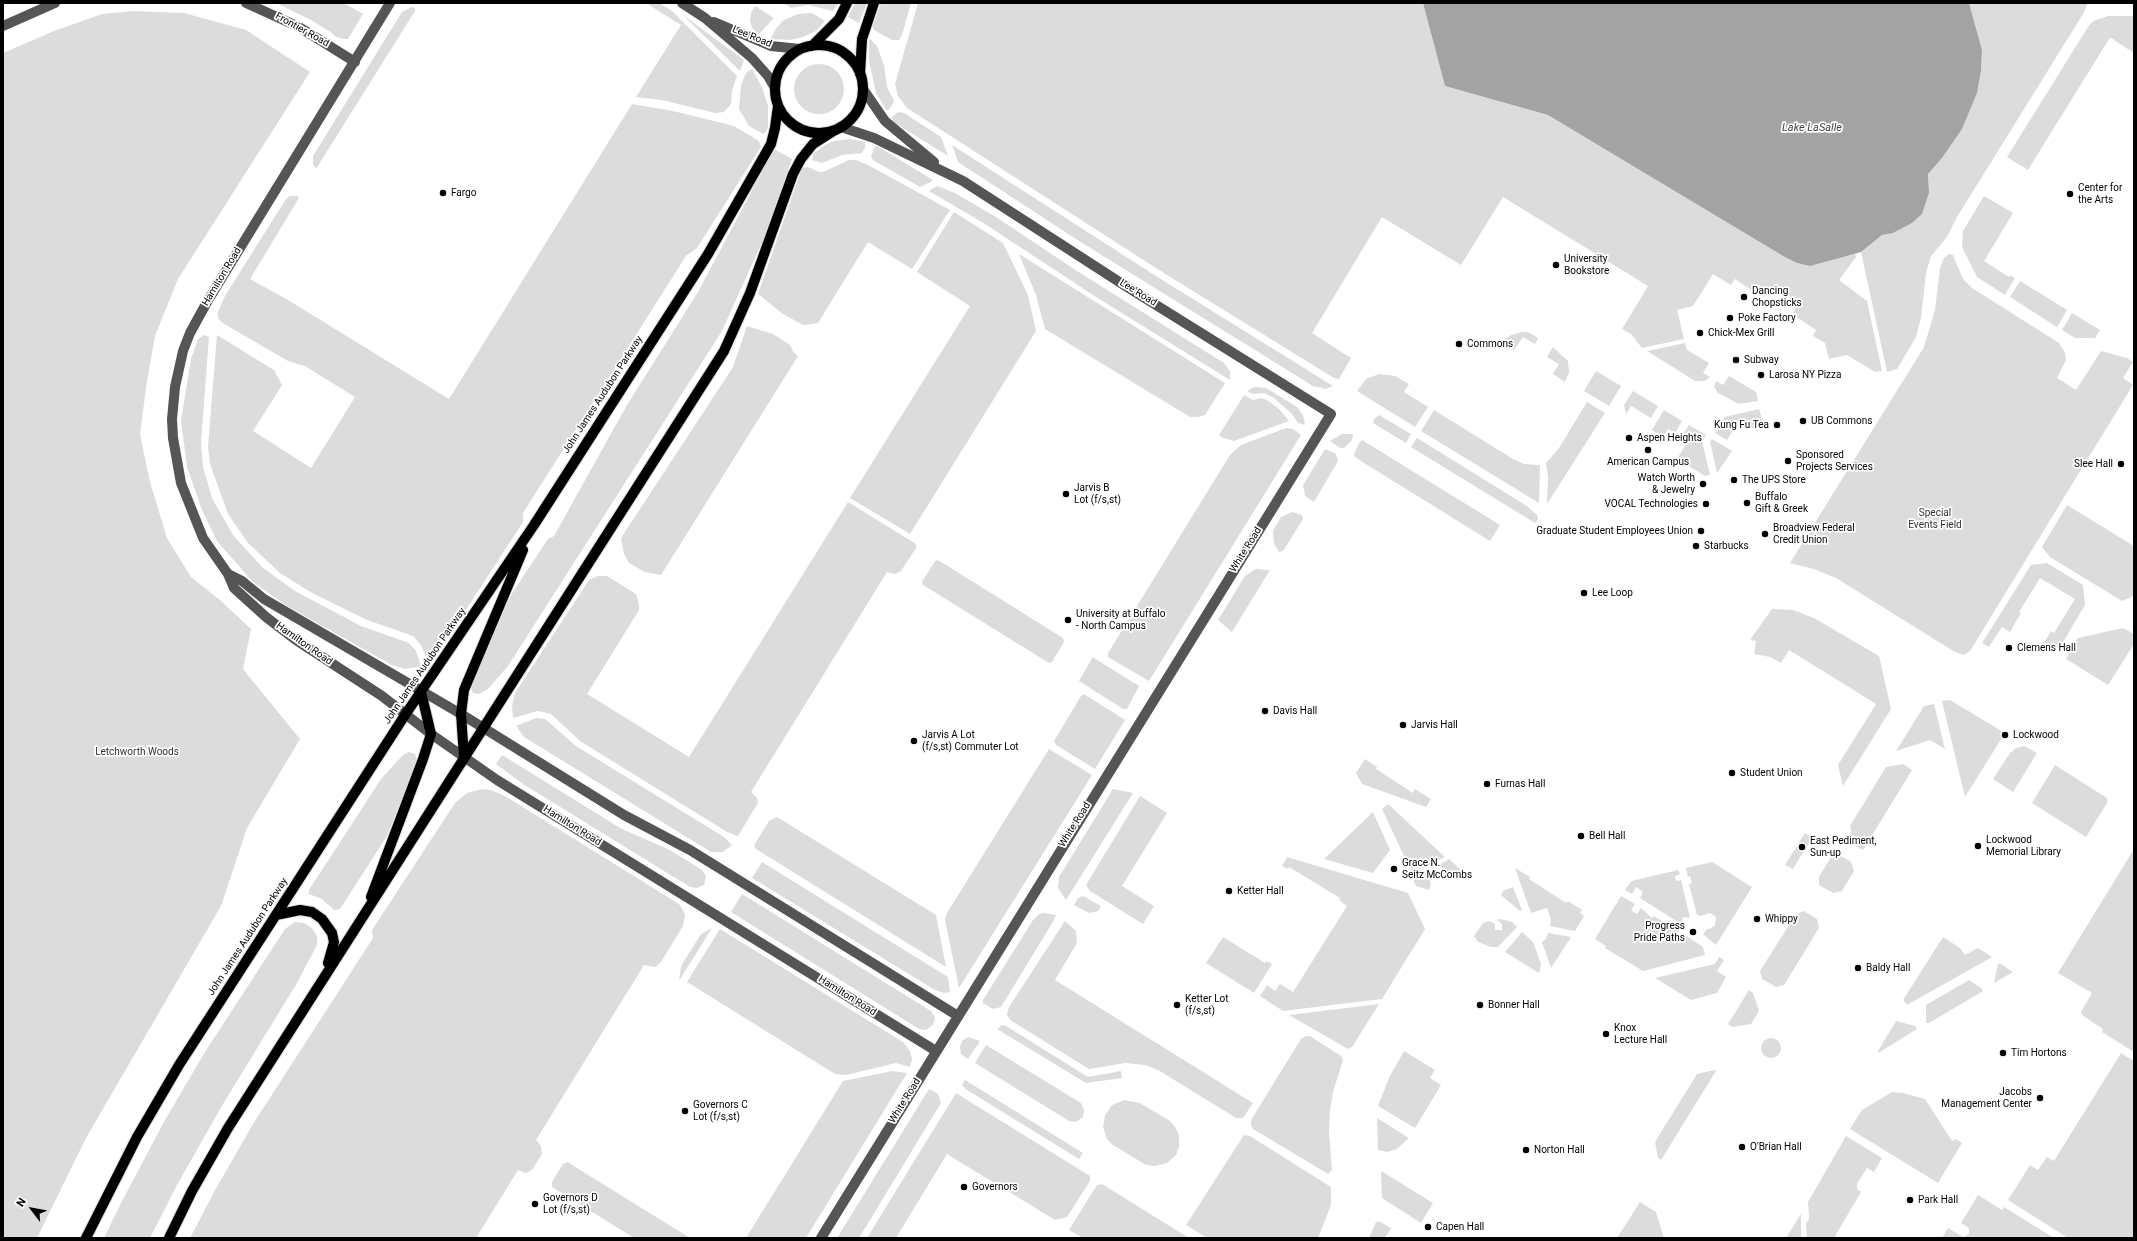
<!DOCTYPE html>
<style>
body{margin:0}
#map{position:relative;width:2137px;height:1241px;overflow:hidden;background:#fff;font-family:Roboto,sans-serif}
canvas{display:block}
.frame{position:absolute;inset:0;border:4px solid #000;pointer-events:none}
.north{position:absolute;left:12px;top:1189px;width:40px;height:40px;-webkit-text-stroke:3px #fff;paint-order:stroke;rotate:302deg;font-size:11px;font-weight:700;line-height:16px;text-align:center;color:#000}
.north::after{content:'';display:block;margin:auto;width:14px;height:18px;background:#000;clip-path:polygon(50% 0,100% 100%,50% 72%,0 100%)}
</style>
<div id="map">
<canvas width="2137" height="1241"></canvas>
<div class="frame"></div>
<div class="north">N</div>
</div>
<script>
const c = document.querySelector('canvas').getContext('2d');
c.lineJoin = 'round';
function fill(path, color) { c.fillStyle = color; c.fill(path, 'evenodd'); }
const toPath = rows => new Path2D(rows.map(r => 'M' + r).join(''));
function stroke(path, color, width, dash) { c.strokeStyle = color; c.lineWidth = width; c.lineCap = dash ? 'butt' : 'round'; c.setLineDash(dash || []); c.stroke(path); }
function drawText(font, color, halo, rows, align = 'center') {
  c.font = font + ' Roboto,sans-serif'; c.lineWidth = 3.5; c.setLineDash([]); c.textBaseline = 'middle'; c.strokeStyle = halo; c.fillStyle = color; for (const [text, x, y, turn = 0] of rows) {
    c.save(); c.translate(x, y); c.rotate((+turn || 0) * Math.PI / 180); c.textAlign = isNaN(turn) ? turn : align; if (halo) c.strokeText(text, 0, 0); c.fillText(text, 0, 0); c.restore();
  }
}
fill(toPath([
 [276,3,344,3,363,14,348,39,344,39,336,37,332,33,311,20],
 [646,3,659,3,672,11,737,76,732,91,731,104,724,112,715,113,662,100,636,97,681,25],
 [783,3,838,3,833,11,808,5,791,8],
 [855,3,867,3,859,23,848,17],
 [881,3,911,3,902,35,899,40,892,40,874,30,873,26],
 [918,3,1423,3,1445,86,1548,115,1797,263,1810,266,1855,253,1856,257,1839,280,1867,301,1882,371,1875,372,1847,355,1829,359,1825,343,1813,336,1816,330,1792,314,1800,302,1780,290,1776,296,1757,284,1753,291,1735,279,1731,285,1713,274,1693,306,1677,310,1684,339,1642,348,1631,334,1622,329,1648,286,1503,197,1461,265,1382,217,1312,333,1351,358,1339,379,1334,378,1159,270,907,108,898,96,895,84],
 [1969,3,2088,3,2083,14,1957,217,1947,237,1931,256,1926,273,1921,318,1916,337,1897,369,1887,372,1861,252,1882,235,1893,233,1912,223,1922,214,1929,193,1928,174,1942,158,1962,128,1977,93,1981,71,1982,50],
 [755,6,774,18,759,34,752,28,750,20,751,13],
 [412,7,415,8,415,11,316,169,313,164,313,156,402,12],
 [133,11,184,13,246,30,310,72,178,279,155,336,147,381,140,434,150,482,167,538,191,577,221,601,251,629,243,669,300,739,247,828,221,906,86,1138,37,1238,3,1238,3,53,54,31,102,14],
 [812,13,825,21,816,31,803,37,790,40,770,39,777,27,784,20,798,14],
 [683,15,744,60,740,71,687,19],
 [2108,16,2134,16,2134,53,2111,38,2109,39,2028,170,2007,157,2088,27,2093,21],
 [869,38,877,46,884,65,887,87,894,101,892,106,887,111,876,93,869,61],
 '794 89a25 25 0 1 1 50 0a25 25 0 1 1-50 0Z',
 [752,69,762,87,768,106,768,126,766,132,763,134,749,126,739,109,741,85,746,73],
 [632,104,673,111,734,126,759,141,761,147,697,248,686,256,523,513,523,522,436,656,428,663,421,645,413,636,367,620,312,593,280,573,248,543,228,514,210,464,208,447,217,335,274,370,282,385,253,431,311,468,355,397,305,366,288,361,221,322,218,318,218,312,225,296,286,199,290,196,297,196,299,198,250,279,288,300,449,399],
 [898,112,904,113,941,137,948,156,892,121,892,117],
 [851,139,865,142,865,148,862,153,842,155,822,163,812,160,814,153,825,145,834,141],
 [952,145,1156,276,1333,386,1326,389,1313,386,1079,241,958,162],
 [875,146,877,146,933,180,931,182,920,187,873,160,871,156],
 [774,149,792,159,763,240,722,331,508,666,488,689,479,694,473,693,470,685,511,595,548,539,554,536,627,405,698,292],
 [849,160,856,160,868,165,950,210,912,269,868,242,818,323,803,325,783,314,758,294,802,168,808,167,819,172,823,172],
 [937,186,955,193,996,217,1077,271,1224,363,1230,371,1230,380,1096,297,985,224,929,191],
 [1984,196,2013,213,1984,261,2009,277,2010,275,2015,278,2005,295,1977,277,1962,247,1963,231],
 [954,212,1003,243,1028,295,1036,331,910,534,850,498,970,306,917,272],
 [1019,254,1225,383,1205,415,1198,417,1190,417,1045,329,1036,295],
 [1949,254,1953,255,1963,279,1972,288,2059,343,2065,353,2066,360,2057,378,2076,390,2101,351,2127,358,2133,362,2123,378,2133,385,1970,651,1964,655,1955,652,1836,578,1814,569,1790,563,1924,347,1935,310,1940,268,1944,258],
 [2020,281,2067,310,2057,327,2010,297],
 [2072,313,2100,330,2095,338,2075,338,2062,330],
 [747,326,773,334,790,345,794,353,798,356,661,575,645,572,629,563,624,554,621,538,733,367],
 [1522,332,1528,332,1538,338,1535,344,1523,337,1514,350,1503,344,1503,341,1511,335],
 [204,335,209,337,201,442,203,467,212,498,233,535,263,568,295,591,361,626,409,643,416,651,421,666,405,669,392,665,287,606,252,581,217,541,202,510,187,467,181,421,191,359,198,339],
 [1685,343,1687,350,1709,363,1703,373,1710,377,1705,381,1695,381,1647,351],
 [1553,347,1568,361,1569,372,1565,382,1553,374,1559,364,1547,357],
 [1596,371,1621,386,1609,406,1584,391],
 [1379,374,1395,376,1409,384,1404,392,1428,407,1415,427,1357,391,1366,379],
 [1729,376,1756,392,1758,401,1739,404,1718,393,1714,387,1716,381,1723,385],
 [1254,387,1266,388,1297,407,1303,415,1305,425,1298,423,1292,414,1274,398,1264,393,1252,394,1247,391],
 [1633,391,1658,406,1651,418,1631,406,1626,414,1624,405],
 [1244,395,1253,400,1261,398,1267,400,1279,409,1289,421,1234,441,1223,438,1219,435],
 [1587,402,1605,413,1547,504,1548,477,1546,463,1559,448],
 [1759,409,1763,422,1757,431,1739,420,1727,440,1715,433,1725,417],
 [1434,410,1513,459,1524,464,1540,465,1539,503,1421,431],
 [1664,410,1682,421,1675,433,1668,429,1663,437,1652,430],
 [1379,415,1411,434,1406,443,1373,423,1374,419],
 [1689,425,1706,435,1702,441,1710,475,1705,476,1677,459,1688,441,1682,436],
 [1286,428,1293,429,1301,435,1149,681,1108,657,1108,653,1230,455,1241,445],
 [1342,434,1353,434,1352,440,1344,448,1340,448,1330,441],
 [1417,438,1527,506,1537,515,1538,519,1535,523,1411,447],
 [1712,439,1732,451,1717,473,1710,442],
 [1362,440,1500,525,1490,541,1356,458,1354,455,1359,443],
 [1325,449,1336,454,1338,461,1314,502,1305,496,1303,485],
 [848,502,916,544,916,548,901,571,895,574,887,572,751,792,757,798,758,803,738,836,727,832,580,741,551,714,538,711,513,718,512,706,515,693,589,580,598,576,607,576,636,594,639,605,639,610,587,694,689,757],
 [2067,505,2134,546,2134,596,2122,601,2050,557,2042,547],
 [1292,512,1302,515,1303,519,1283,551,1279,552,1274,544,1273,531,1281,517],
 [938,560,1063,638,1064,642,1052,662,1049,663,923,585,922,582,935,561],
 [2047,563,2083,585,2085,605,2059,649,2052,645,2046,654,2040,650,2051,631,2054,633,2075,599,2040,578,2019,612,2021,613,2010,632,2002,627,1989,647,1982,643,2031,565],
 [1256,569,1270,570,1232,632,1218,620,1245,576],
 [1772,609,1793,610,1814,618,1879,656,1891,709,1843,786,1838,765,1876,704,1789,650,1781,663,1770,657,1754,654,1756,641,1750,640],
 [2123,628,2134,634,2134,644,2108,685,2066,659,2078,638],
 [1094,658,1139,686,1127,709,1123,709,1079,681,1092,658],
 [1084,694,1125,720,1095,769,1056,745,1054,741,1081,696],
 [1950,700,2005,733,1965,797,1942,701],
 [1934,704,1945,749,1930,740,1896,751,1924,706],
 [536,718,545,719,576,746,724,837,732,845,723,852,711,852,524,737,516,726],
 [2024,746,2037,753,2013,792,1993,779,2010,753,2016,748],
 [1049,749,1092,775,959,988,945,920,947,913],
 [409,752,415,754,417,761,387,836,340,909,334,910,322,899,309,894,309,890,381,779,403,755],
 [502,755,622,829,670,850,702,870,706,876,704,885,697,888,690,887,523,784,496,764],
 [1365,759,1377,767,1376,769,1413,793,1415,789,1431,799,1426,807,1362,784,1356,773],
 [1903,764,1912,770,1863,850,1854,845,1850,826,1886,767],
 [2055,765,2107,798,2107,803,2086,837,2032,803],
 [482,789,491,790,505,796,679,904,685,914,683,926,661,962,655,967,644,965,536,1140,541,1146,542,1154,532,1170,526,1173,518,1170,476,1238,190,1238,214,1192,253,1124,373,938,372,930,455,803,467,793],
 [1113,789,1133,793,1066,900,1058,888,1059,877],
 [1140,796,1167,813,1122,886,1154,906,1143,924,1090,891,1086,885],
 [1388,804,1445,857,1412,873,1382,809],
 [1373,812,1390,850,1373,873,1324,859],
 [777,817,936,915,946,967,756,849,754,845,769,821],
 [1805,833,1812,838,1793,869,1785,865],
 [2134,849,2134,1052,2102,1032,2103,1029,2082,1015,2081,1012,2092,993,2058,973],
 [1838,854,1851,862,1854,871,1842,891,1833,893,1819,885,1819,877,1831,857],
 [1287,857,1408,893,1425,929,1382,999,1283,1011,1260,996,1267,985,1275,991,1280,984,1293,992,1347,906,1339,900,1340,898,1289,867,1288,869,1282,866],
 [1449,859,1461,870,1455,879,1439,865],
 [762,862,948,977,950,992,944,993,935,990,752,878],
 [1712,862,1752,887,1716,945,1703,934,1706,930,1715,926,1716,917,1710,913,1701,916,1697,915,1689,884,1692,883,1690,876,1688,877,1686,868],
 [1515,868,1530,877,1529,879,1566,903,1568,901,1582,910,1580,913,1584,916,1575,931,1550,926,1551,920,1547,908,1531,913],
 [1678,870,1680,874,1675,876,1676,881,1681,880,1690,918,1683,917,1681,924,1640,898,1643,892,1636,887,1632,894,1625,890,1631,881],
 [1425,871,1431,883,1429,890,1416,886,1412,877],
 [1513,887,1522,910,1520,911,1501,895,1503,891],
 [742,894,931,1011,935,1018,933,1025,926,1030,919,1029,731,912],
 [1083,896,1101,906,1098,911,1089,913,1074,905,1078,898],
 [1621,896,1635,904,1631,910,1637,914,1641,908,1652,918,1654,916,1679,931,1677,934,1683,937,1685,935,1703,947,1705,955,1643,971,1605,948,1606,946,1595,939],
 [1804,911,1817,919,1819,928,1784,985,1776,987,1762,979,1760,971,1796,914],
 [1045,913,1056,915,1054,920,1001,1007,993,1009,983,1003,983,1000,1033,920,1039,914],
 [1500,919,1512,922,1517,927,1498,947,1491,947,1478,942,1474,936,1483,923,1490,921,1495,924,1495,930,1502,930,1502,924,1497,920],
 [1065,921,1076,931,1077,943,1055,980,1253,1103,1243,1118,1236,1118,1158,1070,1145,1065,1125,1063,1089,1069,1010,1020,1007,1014,1009,1007],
 [295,922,304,923,312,928,317,936,317,945,297,983,223,1104,177,1185,150,1238,104,1238,121,1203,165,1120,205,1052,285,929],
 [712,928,679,981,681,966,701,934],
 [720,929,903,1042,910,1051,912,1059,910,1067,896,1063,846,1075,835,1074,687,982],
 [1522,932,1533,942,1541,964,1539,973,1505,952],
 [1548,933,1571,937,1551,968,1542,942,1546,939],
 [1223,937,1265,963,1266,961,1272,964,1254,993,1206,963],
 [1943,937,1960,948,1965,955,1978,948,1992,957,1907,1005,1903,1000],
 [1719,957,1724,960,1717,971,1726,977,1717,993,1691,1000,1655,978,1715,964],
 [1998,964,2001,964,2013,972,1994,983],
 [1969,980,1981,988,1983,991,1929,1023,1926,1023,1926,1005],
 [1749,990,1753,993,1759,1011,1751,1024,1732,1027,1728,1024],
 [1379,1004,1352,1047,1348,1049,1289,1015],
 [1896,1021,1915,1026,1917,1029,1878,1053,1878,1051],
 [1002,1025,1006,1026,1088,1077,1121,1071,1122,1078,1086,1083,997,1029],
 [1306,1036,1310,1036,1341,1056,1343,1060,1333,1092,1330,1110,1329,1132,1332,1170,1328,1174,1253,1129,1251,1125,1251,1120,1301,1039],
 [968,1037,980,1041,968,1059,961,1054,960,1047,962,1041],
 '1761 1048a10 10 0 1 1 20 0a10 10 0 1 1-20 0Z',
 [986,1045,1081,1103,1084,1110,1083,1117,1076,1122,1069,1121,975,1063],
 [1404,1051,1435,1070,1430,1078,1441,1085,1415,1128,1378,1106,1389,1078],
 [2121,1053,2134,1061,2134,1238,2068,1238,2008,1200,2030,1165,2038,1170,2047,1157,2054,1161],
 [1714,1070,1716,1071,1661,1160,1658,1158,1655,1142,1697,1074],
 [892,1071,907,1073,806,1238,746,1238,843,1081],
 [965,1080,1083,1153,1079,1159,967,1090,962,1085],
 [929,1089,938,1094,941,1103,859,1238,837,1238],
 [1892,1092,1903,1093,1925,1099,1952,1141,1956,1139,1962,1143,1938,1183,1850,1129,1862,1110],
 [956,1093,1090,1176,1090,1181,1067,1217,1055,1220,947,1154,896,1238,867,1238],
 [1124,1100,1140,1103,1170,1121,1175,1127,1179,1135,1179,1147,1176,1155,1167,1163,1155,1166,1146,1165,1113,1145,1107,1139,1103,1127,1105,1115,1112,1105],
 [1377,1118,1409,1138,1397,1149,1387,1152,1378,1150],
 [1244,1135,1250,1136,1331,1187,1331,1205,1318,1238,1207,1238,1186,1225],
 [1846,1136,1882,1158,1874,1172,1867,1168,1857,1184,1857,1189,1861,1192,1834,1238,1807,1238,1806,1224,1809,1218,1808,1202],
 [568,1162,569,1163,690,1238,634,1238,552,1187,552,1182,563,1164],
 [1381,1171,1433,1203,1421,1223,1382,1198],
 [1102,1184,1189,1238,1083,1238,1069,1230,1097,1185],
 [1978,1195,2002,1210,2004,1207,2054,1238,1942,1238,1948,1228,1963,1237,1969,1234,1969,1228,1961,1223],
 [1640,1202,1656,1212,1664,1238,1617,1238],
 [1801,1214,1801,1238,1786,1238],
 [1376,1222,1380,1222,1391,1228,1385,1238,1369,1238]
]), '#dcdcdc');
fill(toPath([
 [1423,3,1969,3,1982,50,1981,71,1977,93,1962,129,1942,158,1928,174,1929,193,1922,214,1912,223,1893,233,1882,235,1861,252,1810,266,1797,263,1785,257,1548,115,1445,86]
]), '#a3a3a3');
const major = toPath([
 '775 89a44 44 0 1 1 88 0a44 44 0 1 1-88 0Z',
 [812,46,839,19,847,3],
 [860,74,862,39,874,3],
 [464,757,461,714,464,690,523,550],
 [371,897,423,759,431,734,421,692],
 [276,915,300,910,312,912,322,919,332,933,334,942,328,963],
 [86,1238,137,1137,179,1065,405,715,534,525,708,254,771,144,775,128,778,106],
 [169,1238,192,1191,228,1128,724,351,750,293,793,174,801,159,813,144,835,130]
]);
stroke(major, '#dbdbdb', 12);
stroke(toPath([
 [246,3,299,27,355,62],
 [390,3,207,302,190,333,183,351,175,387,172,419,173,438,181,483,203,538,228,574,234,588,266,617,296,640,382,696,431,734,497,780,936,1051],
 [682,3,705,18,752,58,768,76,775,88],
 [714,22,771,46,800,49],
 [3,26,55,3],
 [863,89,885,121,934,162],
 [228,574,242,581,264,599,461,714,624,815,690,850,958,1016],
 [821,1238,1331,414,1124,285,963,181,874,138,841,127]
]), '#555', 10);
stroke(major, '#000', 10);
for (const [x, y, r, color] of [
 [443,193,4,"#000"],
 [2070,194,4,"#000"],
 [1556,265,4,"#000"],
 [1744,297,4,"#000"],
 [1730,318,4,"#000"],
 [1700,333,4,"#000"],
 [1459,344,4,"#000"],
 [1736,360,4,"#000"],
 [1761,375,4,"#000"],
 [1803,421,4,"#000"],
 [1777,425,4,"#000"],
 [1629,438,4,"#000"],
 [1648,450,4,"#000"],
 [1788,461,4,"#000"],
 [2121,464,4,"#000"],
 [1734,480,4,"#000"],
 [1703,484,4,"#000"],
 [1066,494,4,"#000"],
 [1747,503,4,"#000"],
 [1706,504,4,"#000"],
 [1701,531,4,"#000"],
 [1765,534,4,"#000"],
 [1696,546,4,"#000"],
 [1584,593,4,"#000"],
 [1068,620,4,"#000"],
 [2009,648,4,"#000"],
 [1265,711,4,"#000"],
 [1403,725,4,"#000"],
 [2005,735,4,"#000"],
 [914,741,4,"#000"],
 [1732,773,4,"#000"],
 [1487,784,4,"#000"],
 [1581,836,4,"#000"],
 [1978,846,4,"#000"],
 [1802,847,4,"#000"],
 [1394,869,4,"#000"],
 [1229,891,4,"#000"],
 [1757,919,4,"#000"],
 [1693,932,4,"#000"],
 [1858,968,4,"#000"],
 [1177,1005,4,"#000"],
 [1480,1005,4,"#000"],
 [1606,1034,4,"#000"],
 [2003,1053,4,"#000"],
 [2040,1098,4,"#000"],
 [685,1111,4,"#000"],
 [1742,1147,4,"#000"],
 [1526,1150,4,"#000"],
 [964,1187,4,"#000"],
 [1910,1200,4,"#000"],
 [535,1204,4,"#000"],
 [1428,1227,4,"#000"]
]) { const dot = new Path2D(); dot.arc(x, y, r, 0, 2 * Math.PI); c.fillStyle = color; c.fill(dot); stroke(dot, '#fff', 1.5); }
drawText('10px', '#000', '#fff', [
 ["Frontier Road",302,30,29],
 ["Lee Road",752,37,22],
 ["Hamilton Road",222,277,-59],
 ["Lee Road",1138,293,32],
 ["John James Audubon Parkway",603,395,-57],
 ["White Road",1246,550,-58],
 ["Hamilton Road",304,644,35],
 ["John James Audubon Parkway",425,666,-56],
 ["White Road",1075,825,-58],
 ["Hamilton Road",572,826,32],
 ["John James Audubon Parkway",248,937,-57],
 ["Hamilton Road",847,996,32],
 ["White Road",905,1101,-58]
]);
drawText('10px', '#000', '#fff', [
 ["Center for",2078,188],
 ["the Arts",2078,200],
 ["Fargo",451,193],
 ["University",1564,259],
 ["Bookstore",1564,271],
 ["Dancing",1752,291],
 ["Chopsticks",1752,303],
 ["Poke Factory",1738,318],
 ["Chick-Mex Grill",1708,333],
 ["Commons",1467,344],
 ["Subway",1744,360],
 ["Larosa NY Pizza",1769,375],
 ["UB Commons",1811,421],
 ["Kung Fu Tea",1769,425,"right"],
 ["Aspen Heights",1637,438],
 ["Sponsored",1796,455],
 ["Projects Services",1796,467],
 ["American Campus",1648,462,"center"],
 ["Slee Hall",2113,464,"right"],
 ["Watch Worth",1695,478,"right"],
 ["& Jewelry",1695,490,"right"],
 ["The UPS Store",1742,480],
 ["Jarvis B",1074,488],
 ["Lot (f/s,st)",1074,500],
 ["Buffalo",1755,497],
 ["Gift & Greek",1755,509],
 ["VOCAL Technologies",1698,504,"right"],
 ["Broadview Federal",1773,528],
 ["Credit Union",1773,540],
 ["Graduate Student Employees Union",1693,531,"right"],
 ["Starbucks",1704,546],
 ["Lee Loop",1592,593],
 ["University at Buffalo",1076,614],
 ["- North Campus",1076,626],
 ["Clemens Hall",2017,648],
 ["Davis Hall",1273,711],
 ["Jarvis Hall",1411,725],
 ["Jarvis A Lot",922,735],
 ["(f/s,st) Commuter Lot",922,747],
 ["Lockwood",2013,735],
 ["Student Union",1740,773],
 ["Furnas Hall",1495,784],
 ["Bell Hall",1589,836],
 ["Lockwood",1986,840],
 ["Memorial Library",1986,852],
 ["East Pediment,",1810,841],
 ["Sun-up",1810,853],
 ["Grace N.",1402,863],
 ["Seitz McCombs",1402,875],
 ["Ketter Hall",1237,891],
 ["Whippy",1765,919],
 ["Progress",1685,926,"right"],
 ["Pride Paths",1685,938,"right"],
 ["Baldy Hall",1866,968],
 ["Ketter Lot",1185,999],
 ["(f/s,st)",1185,1011],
 ["Bonner Hall",1488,1005],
 ["Knox",1614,1028],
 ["Lecture Hall",1614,1040],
 ["Tim Hortons",2011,1053],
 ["Jacobs",2032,1092,"right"],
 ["Management Center",2032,1104,"right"],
 ["Governors C",693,1105],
 ["Lot (f/s,st)",693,1117],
 ["O'Brian Hall",1750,1147],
 ["Norton Hall",1534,1150],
 ["Governors",972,1187],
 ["Governors D",543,1198],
 ["Lot (f/s,st)",543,1210],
 ["Park Hall",1918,1200],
 ["Capen Hall",1436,1227]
], 'left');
drawText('10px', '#333', '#fff', [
 ["Special",1935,513],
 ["Events Field",1935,525],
 ["Letchworth Woods",137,752]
]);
drawText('italic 11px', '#444', '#fff', [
 ["Lake LaSalle",1812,128]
]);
</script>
